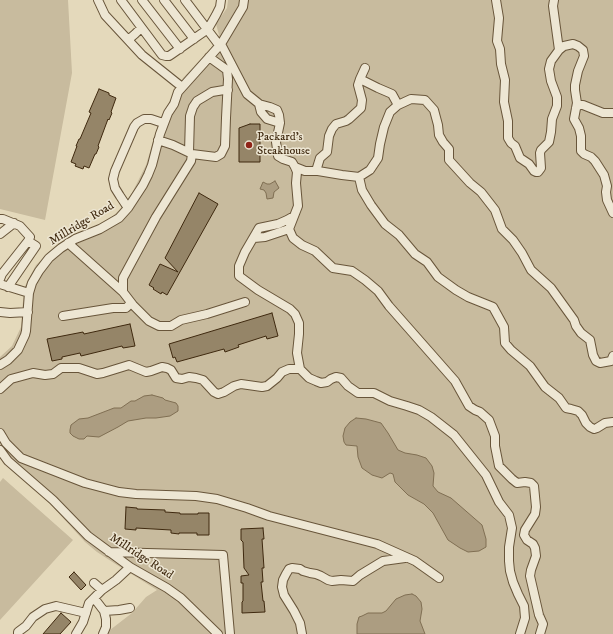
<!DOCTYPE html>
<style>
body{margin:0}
canvas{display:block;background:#e4d9bb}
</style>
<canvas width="613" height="634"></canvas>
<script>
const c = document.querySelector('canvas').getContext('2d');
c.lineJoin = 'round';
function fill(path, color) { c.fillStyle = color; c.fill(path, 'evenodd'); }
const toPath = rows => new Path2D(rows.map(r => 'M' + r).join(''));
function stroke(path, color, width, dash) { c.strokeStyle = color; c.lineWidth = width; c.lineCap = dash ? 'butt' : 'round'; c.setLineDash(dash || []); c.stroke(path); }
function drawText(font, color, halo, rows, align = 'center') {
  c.font = font + ' "IM FELL DW Pica",serif'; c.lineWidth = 3; c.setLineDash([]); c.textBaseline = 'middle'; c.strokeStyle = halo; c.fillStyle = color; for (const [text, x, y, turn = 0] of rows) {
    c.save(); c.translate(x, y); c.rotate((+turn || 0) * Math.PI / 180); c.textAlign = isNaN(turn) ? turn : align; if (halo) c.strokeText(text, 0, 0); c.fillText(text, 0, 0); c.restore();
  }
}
fill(toPath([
 [0,0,68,0,72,73,45,220,0,209],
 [228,0,613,0,613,634,108,634,110,630,132,613,146,597,157,590,117,565,97,552,85,542,42,495,0,456,0,357,12,346,21,327,24,288,36,265,56,246,110,219,120,209,132,193,146,165,157,128,163,113,183,78,211,48,219,35,216,24,227,8],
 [3,478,73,540,0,620,0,482]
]), '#c8bb9e');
const water = toPath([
 [275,181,279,188,274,192,273,198,267,199,266,193,264,190,260,189,263,182,267,184,270,184,275,181],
 [152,395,163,398,165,400,176,403,178,406,178,411,170,416,156,418,146,418,128,421,118,427,99,437,87,436,84,439,79,439,73,436,70,433,70,430,71,425,79,419,88,418,114,408,121,408,131,401,135,401,144,396,152,395],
 [356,418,366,419,381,423,388,433,398,450,405,453,417,455,426,458,432,466,434,473,433,486,438,492,451,498,482,525,486,539,486,547,479,551,468,552,460,548,448,540,433,513,424,504,408,495,395,482,393,474,390,473,382,478,372,475,362,468,358,457,357,446,346,445,344,442,343,436,345,428,350,422,356,418],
 [412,594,416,596,421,602,422,609,420,621,425,634,357,634,357,624,359,617,362,616,368,613,382,613,386,611,396,599,405,595,412,594]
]);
fill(water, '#ac9d81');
stroke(water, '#806f53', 1);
const building = toPath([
 [99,89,109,93,109,95,116,98,111,112,112,113,109,120,108,119,98,146,99,147,96,154,95,154,89,168,84,166,83,169,75,166,76,164,71,162,77,146,76,146,79,139,80,139,91,113,89,112,99,89],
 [250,124,260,124,260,162,239,162,239,128,250,124],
 [199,193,218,204,167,295,162,292,161,294,153,289,154,288,149,285,160,264,178,272,165,258,199,193],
 [272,313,278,336,267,339,266,336,238,345,239,347,225,352,224,349,177,362,175,357,173,358,169,344,272,313],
 [130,324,135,346,123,348,122,346,81,356,80,353,62,357,62,359,52,361,47,339,83,332,84,334,130,324],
 [126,507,137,508,137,509,165,510,165,512,180,513,180,514,198,514,198,513,209,513,209,535,197,535,197,533,179,533,179,534,171,533,171,530,136,528,136,530,125,529,126,507],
 [263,528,264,539,262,539,264,568,262,568,263,582,261,582,263,601,264,601,265,612,242,613,242,602,243,601,243,583,241,583,241,576,249,575,244,568,243,542,241,540,241,529,263,528],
 [74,572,86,585,81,590,69,577,74,572],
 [61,613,71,622,60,634,43,634,61,613]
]);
fill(building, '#958568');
stroke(building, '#3f290f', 1);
const minor = toPath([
 [98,0,105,15,142,55,182,87],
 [121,0,162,55,166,56,169,56,172,54,208,29,216,15,220,7,221,0],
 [142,0,180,49],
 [164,0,194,39],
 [185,0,219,45],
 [496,0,499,18,497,41,500,49,501,64,505,80,504,102,508,121,508,138,511,143,515,146,520,158,529,164,534,171,536,172,538,172,541,168,540,153,541,150,549,142,551,132,552,119,557,106,557,97,551,81,549,69,551,61,559,50,553,6,554,0],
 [128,40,135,34,141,28],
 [221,44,247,94,263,107],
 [559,50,564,46,573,44,578,46,583,50,584,56,578,71,575,85,575,90,577,103,574,119,579,128,581,136,581,151,584,154,591,157,595,161,604,175,607,186,606,192,607,200,613,213],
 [360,79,378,88,392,94,398,105],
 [576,108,579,105,583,105,603,113,613,113],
 [158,140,173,145,192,154,191,161,156,217,123,278,123,292,133,305,149,321,159,326,171,326,181,320,207,314,245,302],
 [189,152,190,116,193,107,197,101,212,92,224,90,228,90],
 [192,154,216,157,221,154,225,146,226,118,228,79,227,70,209,57],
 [295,167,305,171,318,171,342,175,359,177,370,170,378,158,380,144,384,127,390,112,398,105,411,99,425,100,434,110,438,125,439,135,443,142,449,149,449,160,470,183,481,192,495,210,502,229,513,240,522,253,531,270,551,288,574,320,576,326,581,333,590,340,593,355,596,361,600,363,611,361,613,356],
 [316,171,320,158,327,152,329,136,332,129,336,124,346,121,349,119,361,108,362,100,358,85,360,79,365,68],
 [359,177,362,190,371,205,385,224,399,235,415,254,427,262,438,277,456,290,468,297,493,307,504,327,505,343,511,350,530,366,545,387,559,398,566,408,571,409,578,411,582,415,586,423,590,427,594,429,597,428,605,423,613,422],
 [128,208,120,196,115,188,113,179,115,171,134,127,137,123,144,119,151,119,163,123],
 [294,216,287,220,278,224,259,228,245,252,239,266,239,276,258,290,290,309,295,314,299,323,299,334,297,353,300,369],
 [0,219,3,219,20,226,30,237,28,241],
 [289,229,293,238,302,245,315,251,333,268,352,271,365,280,378,291,389,306,455,381,469,406,475,410,480,412,489,420,495,436,495,446,499,466,512,479,517,483,525,482,531,483,534,486,536,507,535,514,525,530,524,535,527,540,533,544,535,548,536,556,531,570,530,576,539,615,543,624,540,634],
 [0,234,14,223],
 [254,238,265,237,289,229,298,206,296,183,297,172,295,167,292,162,283,159,278,156,276,142,280,123,279,115,277,110,270,107,259,104,261,112,267,119,280,123],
 [68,243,123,292],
 [0,279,2,274,28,241,36,246,8,287],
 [0,284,29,293],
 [0,312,10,313,28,312],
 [63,316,113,308,126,308,131,303],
 [0,365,8,360,18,350,25,335,26,331,29,293,32,283,39,271,49,258,61,248,75,239,100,229,119,218,128,208,143,185,148,175,152,165,160,134,168,113,174,104,178,92,221,44,243,7,244,0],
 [0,389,11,379,33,373,45,375,53,374,61,368,79,368,97,374,103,373,129,365,146,372,151,371,162,367,167,368,171,370,176,378,182,379,189,377,196,378,203,380,214,392,218,394,224,392,234,386,241,384,262,387,267,386,277,378,282,372,289,369,300,369,309,378,316,381,321,383,327,382,331,379,336,377,341,378,348,386,358,393,374,393,390,401,407,406,419,410,431,417,454,435,486,475,499,502,509,515,512,528,509,547,509,561,510,571,513,582,518,594,524,606,525,618,520,634],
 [0,433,6,443,21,458,85,483,119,492,136,494,196,496,217,499,247,508,269,516,377,544,415,561,439,578],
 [0,450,8,461,53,500,88,536,130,567,167,588,181,598,218,634],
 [109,552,223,555,230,634],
 [94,583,102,590,116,580,130,567],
 [94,598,104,611,106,619,106,627,103,634],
 [104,611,119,610,130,608],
 [18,634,18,632,26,626,33,617,45,609,56,606,86,613],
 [76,634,83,622,89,603,102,590],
 [302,634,300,623,294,611,284,595,282,587,283,580,286,574,289,569,292,568,300,569,303,571,310,573,316,574,321,576,328,580,332,581,341,580,353,581,360,575,383,561,405,558]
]);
stroke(minor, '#68553a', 10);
stroke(minor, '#ede6d3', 8);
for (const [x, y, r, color] of [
 [249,145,4,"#8f2418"]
]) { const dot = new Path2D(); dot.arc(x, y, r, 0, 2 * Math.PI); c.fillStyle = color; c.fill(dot); stroke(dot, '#ede6d3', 1.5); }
drawText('12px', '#3f290f', '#ede6d3', [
 ["Packard's",257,138],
 ["Steakhouse",257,152]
], 'left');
drawText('12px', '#3f290f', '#ede6d3', [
 ["Millridge Road",82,224,-31],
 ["Millridge Road",141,557,33]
]);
</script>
